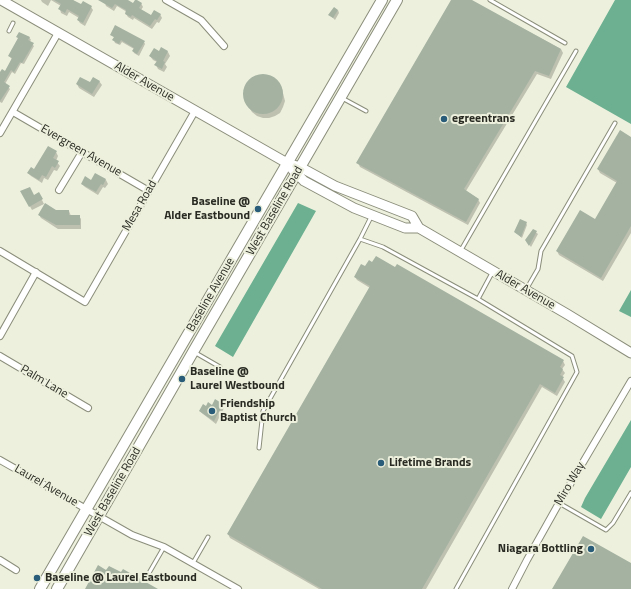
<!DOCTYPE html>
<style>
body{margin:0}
canvas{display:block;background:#edf0dc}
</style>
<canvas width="631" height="589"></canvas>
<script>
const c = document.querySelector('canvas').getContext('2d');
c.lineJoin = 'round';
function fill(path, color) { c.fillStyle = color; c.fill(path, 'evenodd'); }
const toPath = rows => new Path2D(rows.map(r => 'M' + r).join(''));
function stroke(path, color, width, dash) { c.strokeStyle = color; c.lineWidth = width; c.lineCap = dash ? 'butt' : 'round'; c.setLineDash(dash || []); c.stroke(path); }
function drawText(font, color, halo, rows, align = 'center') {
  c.font = font + ' "Titillium Web",sans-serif'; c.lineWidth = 4; c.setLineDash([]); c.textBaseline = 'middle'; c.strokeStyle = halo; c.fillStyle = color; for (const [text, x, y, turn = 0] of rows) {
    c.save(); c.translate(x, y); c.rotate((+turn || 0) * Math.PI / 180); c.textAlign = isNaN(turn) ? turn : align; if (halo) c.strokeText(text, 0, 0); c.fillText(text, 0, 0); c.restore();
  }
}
fill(toPath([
 [615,0,631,0,631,124,566,87],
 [298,203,316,211,233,357,215,346],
 [631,290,631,317,619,311],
 [631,420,631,467,601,519,581,507,585,498]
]), '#6cb091');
fill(toPath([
 [41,0,73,0,81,6,91,7,93,10,85,26,80,23,78,20,79,18,69,12,67,16,61,13,60,9,61,6,51,0,48,6,42,2],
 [104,0,126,0,133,4,141,3,143,7,141,10,152,16,160,14,162,18,159,23,157,22,152,29,134,18,133,20,128,17,126,14,127,12,117,6,114,11,106,6],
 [452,0,470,0,561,49,563,53,551,79,537,74,466,191,478,199,480,203,468,225,360,167,358,163],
 [338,10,339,13,335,20,330,15],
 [20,33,29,37,31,40,29,42,34,46,24,64,21,63,15,74,12,72,5,84,10,89,2,103,0,102,0,74,5,72,12,59,9,56,19,39],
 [111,35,144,42,145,44,139,56,134,53,133,51,134,49,122,42,120,45,115,43,114,40,115,38],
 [161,48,168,52,170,56,165,64,167,67,164,72,158,69,156,65,157,62,153,60,150,56,160,52],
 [263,75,275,79,279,83,282,89,285,101,283,107,280,113,275,116,269,118,263,118,257,116,252,112,245,101,244,95,247,83,251,79],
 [99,81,102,85,94,97,79,88,77,84,90,84],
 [631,138,631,233,603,281,559,255,557,251,596,220,617,183,600,173,598,169],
 [56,152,58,156,56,161,60,166,57,171,54,170,48,180,44,178,42,183,31,176,28,173,35,170],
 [106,180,108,184,105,188,103,187,98,195,85,187,82,184,92,181],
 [22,192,34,196,39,194,44,204,32,210],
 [55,211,69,211,71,216,79,216,81,219,81,229,58,229,41,218,39,215],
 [526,223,527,225,522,238,515,232],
 [533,230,538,234,531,247,526,240],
 [355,277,563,361,565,365,562,369,565,373,562,377,565,382,557,396,542,387,426,589,319,589,230,538,228,534,370,288,357,280],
 [222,405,224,408,216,424,203,414,200,411,207,407]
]), '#0003');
fill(toPath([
 [54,0,73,0,81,4,83,1,92,6,83,23,77,20,79,16,67,9,65,13,58,9,61,4],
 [98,0,128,0,133,3,135,0,137,0,142,3,139,8,151,15,154,10,161,14,157,20,155,19,150,26,132,15,131,17,125,14,126,10,115,4,112,8],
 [451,0,472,0,561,49,549,76,535,71,464,189,479,199,466,222,356,163],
 [334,7,338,10,333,18,328,15],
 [115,25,145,41,137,54,132,51,134,48,121,40,119,44,112,40,114,37,110,35],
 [19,32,30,37,28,40,34,43,22,63,20,62,14,72,11,70,4,82,10,86,0,101,0,72,2,69,5,71,12,58,8,56,18,38,16,37],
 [161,47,168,51,163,61,165,62,162,69,154,65,157,61,149,56,154,48,159,51],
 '243 94a20 20 0 1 1 40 0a20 20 0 1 1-40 0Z',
 [80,77,90,82,93,77,100,81,92,94,76,84],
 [620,130,631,137,631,226,601,278,556,251,580,210,595,219,617,181,597,169],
 [48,146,57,151,53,158,59,161,55,168,52,166,46,177,42,175,39,180,27,173,31,167,34,169],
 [95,173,106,179,103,185,101,184,96,192,81,184,85,176,91,180],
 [30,187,34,195,39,192,43,199,29,207,20,191],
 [45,203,56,210,69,210,69,215,80,215,80,225,56,225,38,215],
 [520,219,527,222,521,237,514,232],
 [533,229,537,231,529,246,525,240],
 [376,256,395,267,397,264,564,360,560,367,563,369,560,375,564,377,555,393,540,384,422,589,322,589,227,534,370,286,354,277,361,264,365,266,369,260,372,262],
 [215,399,223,404,214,421,199,411,203,404,206,406,208,402,212,405],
 [583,536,631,563,631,589,552,589],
 [98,565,106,570,109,566,121,572,123,569,158,589,85,589]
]), '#a5b2a2');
const lane = toPath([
 [490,0,565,43],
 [9,31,13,23],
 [342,98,366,111],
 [360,239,383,247,478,299,572,356,577,372,456,589],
 [461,250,576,51],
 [527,288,538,269,541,251,615,123],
 [478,299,492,273],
 [194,352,220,367],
 [259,448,263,411,360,239,371,217],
 [559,503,606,530,613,523,631,493],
 [193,563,208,537],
 [149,573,164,547]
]);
const street = toPath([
 [166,0,201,20,224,46],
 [13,112,149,191],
 [0,133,58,33],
 [59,190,82,152],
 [0,251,85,302,195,111],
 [0,336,36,272],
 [0,356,88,408],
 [0,460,132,535,164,547,238,589],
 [0,560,16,570],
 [512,589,527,560,559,503,631,381]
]);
const secondary = toPath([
 [1,0,287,163,300,167,335,186,412,216,419,228],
 [292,169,304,181,354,208,405,228,419,228,567,314,631,353]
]);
const primary = toPath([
 [40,589,382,0],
 [57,589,193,352,397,0]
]);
stroke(lane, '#8a8e7b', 5);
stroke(street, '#8a8e7b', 8);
stroke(secondary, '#8a8e7b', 11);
stroke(primary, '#8a8e7b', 12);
stroke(lane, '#fff', 3);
stroke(street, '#fff', 6);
stroke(secondary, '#fff', 9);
stroke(primary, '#fff', 10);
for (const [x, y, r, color] of [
 [444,119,4,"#285c78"],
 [258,209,4,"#285c78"],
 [182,379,4,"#285c78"],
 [212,411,4,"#285c78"],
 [381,463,4,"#285c78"],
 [591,549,4,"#285c78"],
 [37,578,4,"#285c78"]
]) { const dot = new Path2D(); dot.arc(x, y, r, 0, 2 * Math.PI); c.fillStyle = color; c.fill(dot); stroke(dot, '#edf0dc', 1.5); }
drawText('12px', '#292b23', '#edf0dc', [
 ["Alder Avenue",144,82,30],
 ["Evergreen Avenue",81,151,30],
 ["Mesa Road",140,206,-60],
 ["West Baseline Road",275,211,-60],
 ["Alder Avenue",525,290,30],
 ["Baseline Avenue",211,295,-60],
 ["Palm Lane",44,382,31],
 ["Miro Way",570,484,-60],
 ["Laurel Avenue",46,486,30],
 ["West Baseline Road",113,492,-60]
]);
drawText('bold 12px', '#292b23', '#edf0dc', [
 ["egreentrans",452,119],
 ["Baseline @",250,202,"right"],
 ["Alder Eastbound",250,216,"right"],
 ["Baseline @",190,372],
 ["Laurel Westbound",190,386],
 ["Friendship",220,404],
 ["Baptist Church",220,418],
 ["Lifetime Brands",389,463],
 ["Niagara Bottling",583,549,"right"],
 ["Baseline @ Laurel Eastbound",45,578]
], 'left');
</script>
